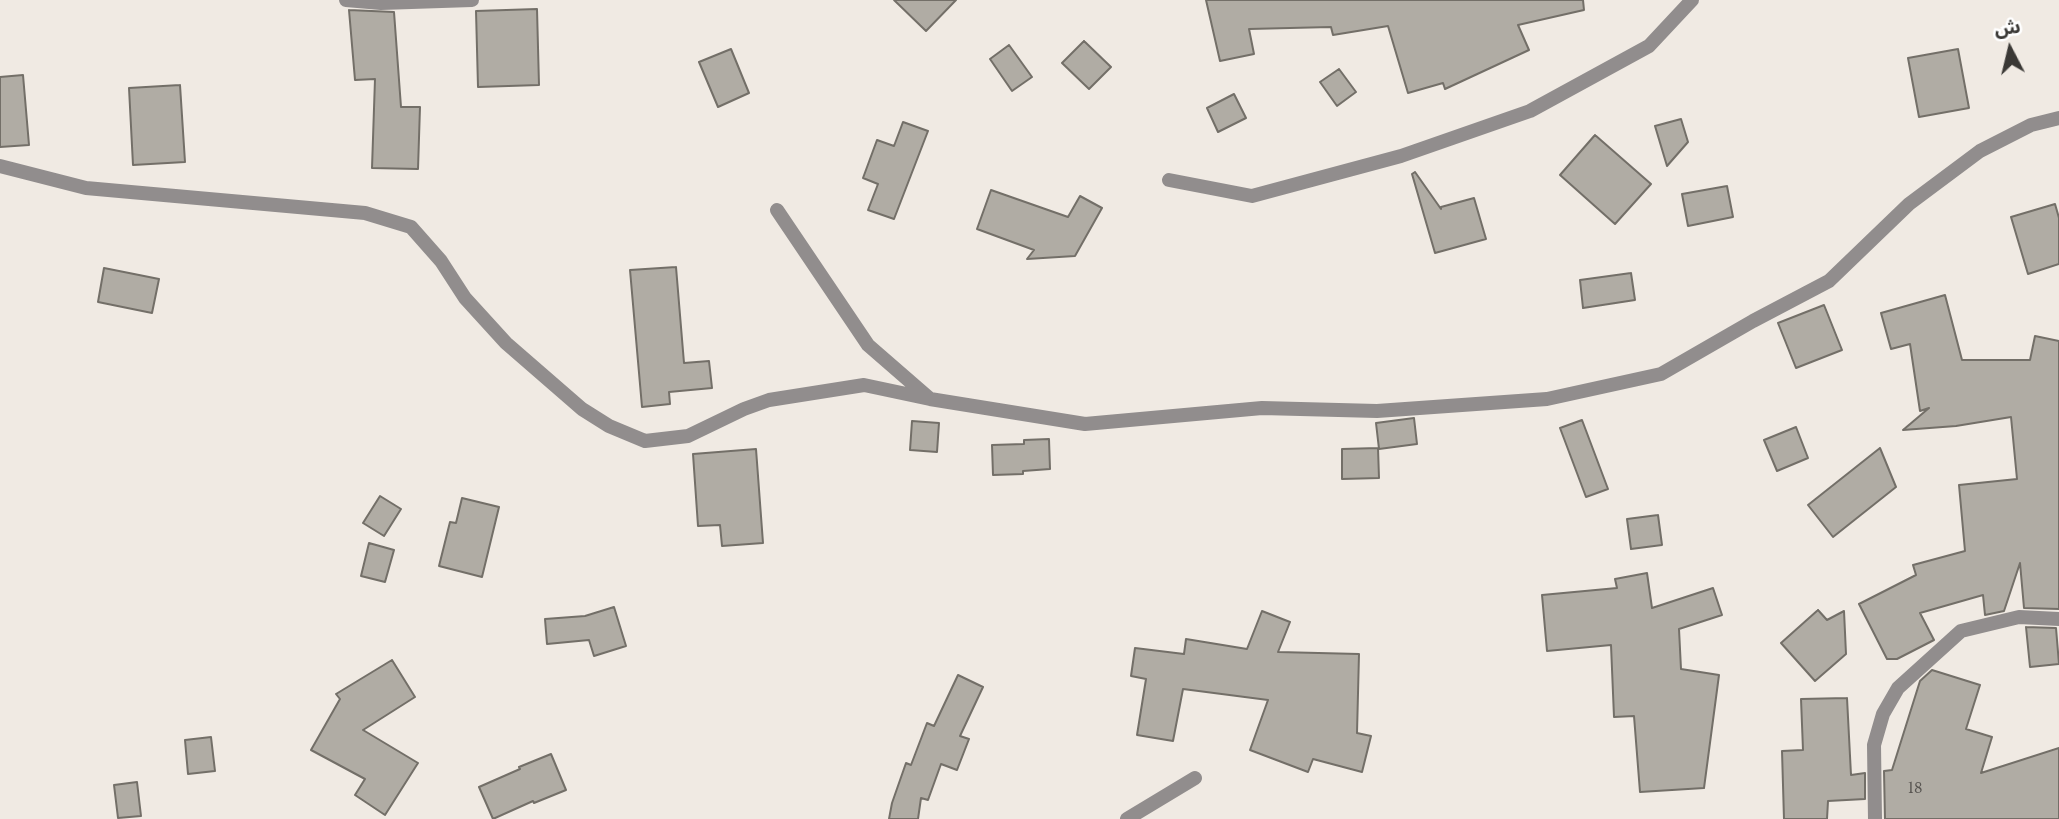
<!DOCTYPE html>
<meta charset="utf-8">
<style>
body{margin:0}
#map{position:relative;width:2059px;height:819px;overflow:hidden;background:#f0eae3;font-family:"Libre Baskerville","Noto Sans Arabic",serif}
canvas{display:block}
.north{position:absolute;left:1975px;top:14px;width:70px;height:70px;-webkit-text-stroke:5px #fff;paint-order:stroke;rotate:353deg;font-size:19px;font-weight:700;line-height:28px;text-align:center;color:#3a3835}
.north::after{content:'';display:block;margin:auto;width:24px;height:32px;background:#3a3835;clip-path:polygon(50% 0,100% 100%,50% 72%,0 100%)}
</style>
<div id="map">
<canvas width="2059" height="819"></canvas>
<div class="north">ش</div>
</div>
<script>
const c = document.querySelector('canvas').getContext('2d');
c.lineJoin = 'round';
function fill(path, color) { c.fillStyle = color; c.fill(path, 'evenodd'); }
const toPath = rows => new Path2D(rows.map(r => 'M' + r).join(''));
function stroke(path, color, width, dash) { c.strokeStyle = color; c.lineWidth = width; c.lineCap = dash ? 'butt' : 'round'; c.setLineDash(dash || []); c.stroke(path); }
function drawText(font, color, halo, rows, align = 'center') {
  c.font = font + ' "Libre Baskerville",serif'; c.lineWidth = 7; c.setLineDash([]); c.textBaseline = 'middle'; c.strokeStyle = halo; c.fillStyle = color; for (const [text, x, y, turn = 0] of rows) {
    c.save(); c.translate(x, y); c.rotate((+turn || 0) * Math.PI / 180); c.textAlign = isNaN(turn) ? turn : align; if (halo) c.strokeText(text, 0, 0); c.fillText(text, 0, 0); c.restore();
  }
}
const building = toPath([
 [894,0,956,0,926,31,894,0],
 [1206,0,1583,0,1584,10,1518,25,1529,50,1445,89,1443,83,1408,93,1388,26,1333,35,1331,27,1249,29,1254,54,1220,61,1206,0],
 [537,9,539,85,478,87,476,11,537,9],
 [349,10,394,12,401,107,420,107,418,169,372,168,375,79,355,80,349,10],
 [1084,41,1111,67,1089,89,1062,63,1084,41],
 [1009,45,1032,77,1012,91,990,59,1009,45],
 [731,49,749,93,718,107,699,62,731,49],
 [1958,49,1969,108,1919,117,1908,58,1958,49],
 [1339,69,1356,92,1337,106,1320,82,1339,69],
 [23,75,29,145,0,147,0,77,23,75],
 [180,85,185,162,133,165,129,88,180,85],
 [1234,94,1246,118,1218,132,1207,108,1234,94],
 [1681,119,1688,142,1667,166,1655,126,1681,119],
 [903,122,928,131,894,219,868,210,878,184,863,178,877,140,894,146,903,122],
 [1595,135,1651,184,1615,224,1560,175,1595,135],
 [1415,172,1441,209,1441,207,1474,198,1486,239,1435,253,1412,174,1415,172],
 [1727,186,1733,217,1688,226,1682,194,1727,186],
 [991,190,1068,217,1080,196,1102,208,1075,256,1027,259,1034,250,977,229,991,190],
 [2055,204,2059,218,2059,264,2028,274,2011,217,2055,204],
 [676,267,684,363,709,361,712,388,669,392,670,404,642,407,630,270,676,267],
 [104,268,159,279,152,313,98,302,104,268],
 [1631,273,1635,300,1583,308,1580,280,1631,273],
 [1945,295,1962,360,2030,360,2035,336,2059,341,2059,609,2024,608,2020,563,2004,611,1985,615,1983,595,1920,613,1934,640,1897,659,1887,659,1859,604,1916,575,1913,565,1965,551,1959,485,2017,479,2011,417,1956,426,1903,430,1929,408,1920,411,1910,344,1891,349,1881,313,1945,295],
 [1824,305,1842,350,1796,368,1778,323,1824,305],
 [1414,418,1417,444,1379,449,1376,423,1414,418],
 [1582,420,1608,489,1586,497,1560,428,1582,420],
 [912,421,939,423,937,452,910,450,912,421],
 [1796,427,1808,458,1777,471,1764,440,1796,427],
 [1049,439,1050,469,1023,471,1023,474,993,475,992,445,1024,444,1024,440,1049,439],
 [1378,448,1379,478,1342,479,1342,449,1378,448],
 [1880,448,1896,487,1833,537,1808,505,1880,448],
 [756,449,763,543,722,546,720,525,698,526,693,454,756,449],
 [380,496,401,509,384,536,363,523,380,496],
 [462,498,499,507,482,577,439,566,450,522,456,523,462,498],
 [1658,515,1662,545,1631,549,1627,519,1658,515],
 [369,543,394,550,385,582,361,576,369,543],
 [1647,573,1652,608,1713,588,1722,615,1679,629,1681,669,1719,675,1704,788,1640,792,1634,716,1614,717,1611,645,1547,651,1542,595,1617,588,1615,579,1647,573],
 [614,607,626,646,594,656,589,640,547,644,545,619,585,616,614,607],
 [1818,610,1827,620,1844,611,1846,654,1815,681,1781,643,1818,610],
 [1262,611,1290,622,1278,652,1359,654,1357,733,1371,736,1362,772,1313,759,1308,772,1250,750,1268,700,1183,689,1173,741,1137,735,1146,679,1131,676,1135,648,1184,654,1186,639,1247,649,1262,611],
 [2026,627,2056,628,2059,664,2030,667,2026,627],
 [392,660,415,697,363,730,418,763,385,815,355,795,365,779,311,750,340,699,336,694,392,660],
 [1932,670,1980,685,1966,729,1992,737,1981,773,2059,748,2059,819,1885,819,1884,771,1892,770,1920,681,1932,670],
 [958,675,983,687,960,736,969,739,957,770,941,764,928,800,921,798,918,819,889,819,892,803,906,763,911,765,927,723,934,726,958,675],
 [1847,698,1851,775,1865,773,1865,799,1828,801,1827,819,1784,819,1782,751,1803,750,1801,699,1847,698],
 [211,737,215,771,188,774,185,740,211,737],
 [551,754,566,790,534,803,533,801,493,819,479,787,520,769,519,767,551,754],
 [137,782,141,816,118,818,114,785,137,782]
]);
fill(building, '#b0aca4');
stroke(building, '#736f68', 2);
stroke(toPath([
 [346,0,381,3,472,0],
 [0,166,86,188,365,213,411,227,441,261,465,298,506,343,582,409,609,426,645,441,688,436,744,409,769,400,864,385,930,399,1085,424,1262,408,1377,411,1547,399,1661,374,1753,321,1829,281,1909,204,1980,151,2031,125,2059,118],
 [1169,180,1252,196,1401,156,1530,111,1649,46,1692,0],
 [777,210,868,345,929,398],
 [1127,819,1195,778],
 [1875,819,1874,745,1883,714,1898,688,1961,631,2019,617,2059,619]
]), '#918d8d', 14);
drawText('14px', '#585551', null, [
 ["18",1915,789]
]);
</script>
